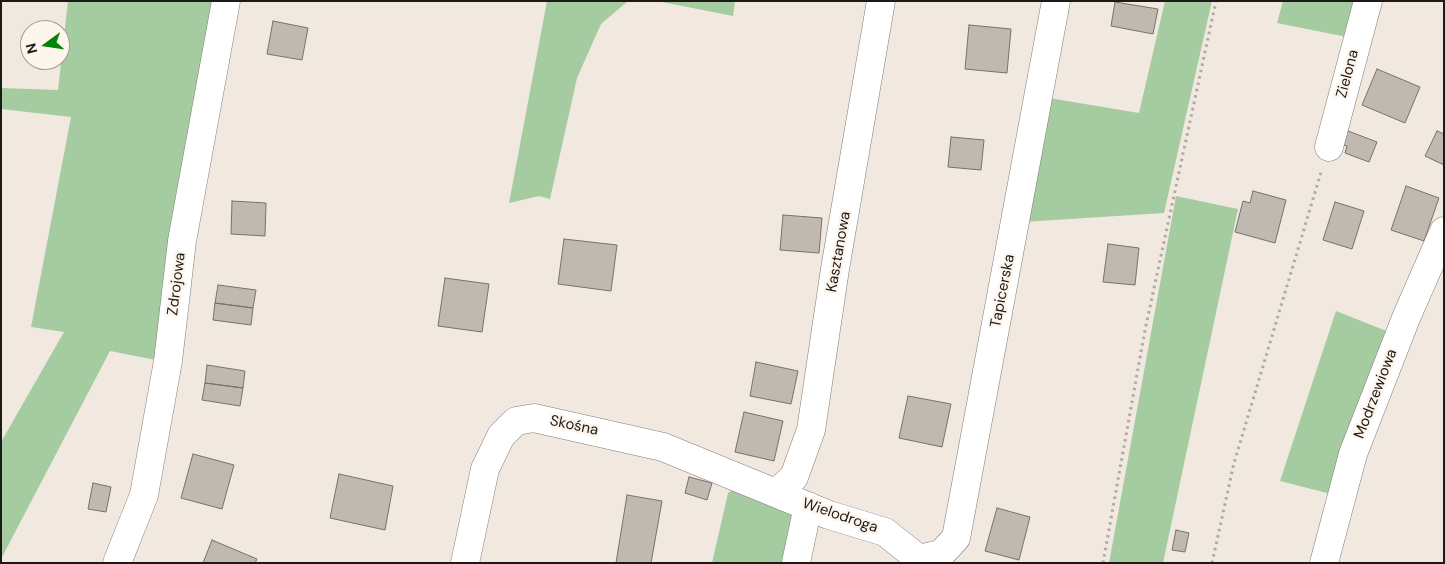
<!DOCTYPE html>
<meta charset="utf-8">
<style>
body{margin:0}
#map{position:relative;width:1445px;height:564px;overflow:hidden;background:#f1e9e0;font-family:"DM Sans",sans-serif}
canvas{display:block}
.frame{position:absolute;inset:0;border:2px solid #1c1916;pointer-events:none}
.north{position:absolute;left:20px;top:20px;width:50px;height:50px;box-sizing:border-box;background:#fef6ed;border:1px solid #a49e97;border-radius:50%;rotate:256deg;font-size:14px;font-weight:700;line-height:20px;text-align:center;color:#1c1916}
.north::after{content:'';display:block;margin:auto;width:18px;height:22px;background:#008507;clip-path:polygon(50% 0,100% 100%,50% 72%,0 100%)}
</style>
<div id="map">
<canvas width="1445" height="564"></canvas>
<div class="frame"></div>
<div class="north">N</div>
</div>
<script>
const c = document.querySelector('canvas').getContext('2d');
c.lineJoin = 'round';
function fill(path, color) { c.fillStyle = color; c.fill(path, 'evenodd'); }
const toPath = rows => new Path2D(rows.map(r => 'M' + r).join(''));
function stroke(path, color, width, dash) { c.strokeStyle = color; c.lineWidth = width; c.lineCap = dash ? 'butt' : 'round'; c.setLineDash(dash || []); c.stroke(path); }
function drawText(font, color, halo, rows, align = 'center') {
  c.font = font + ' "DM Sans",sans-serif'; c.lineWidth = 5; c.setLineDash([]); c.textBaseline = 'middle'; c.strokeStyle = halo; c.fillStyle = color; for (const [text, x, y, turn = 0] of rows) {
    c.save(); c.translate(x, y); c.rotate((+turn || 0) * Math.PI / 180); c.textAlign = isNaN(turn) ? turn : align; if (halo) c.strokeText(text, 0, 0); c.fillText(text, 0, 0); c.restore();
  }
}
fill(toPath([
 [68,1,222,1,161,361,110,351,1,559,1,442,64,332,31,327,71,117,1,109,1,88,58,90],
 [547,1,628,1,601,24,577,78,550,199,539,196,509,203],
 [657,1,735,1,733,16],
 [1165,1,1212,1,1164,213,1023,222,1043,97,1139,113],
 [1283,1,1364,1,1352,38,1277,23],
 [1176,196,1238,209,1163,563,1109,563],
 [1336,311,1394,334,1331,494,1280,481],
 [740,485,791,508,794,528,790,563,712,563,728,493]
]), '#a5cba1');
const building = toPath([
 [1115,2,1158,9,1153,34,1111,26,1115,2],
 [273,21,308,28,302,60,267,54,273,21],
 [969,25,1011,29,1007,73,965,69,969,25],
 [1377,69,1420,87,1405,123,1362,105,1377,69],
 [1343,129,1377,142,1369,162,1345,153,1347,146,1338,143,1343,129],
 [1437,131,1444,134,1444,165,1425,156,1437,131],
 [951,137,984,140,981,170,948,167,951,137],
 [1406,186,1439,198,1424,241,1391,230,1406,186],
 [1253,191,1286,200,1275,243,1235,232,1243,201,1250,203,1253,191],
 [232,201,266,203,265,236,231,234,232,201],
 [1335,202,1364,211,1352,249,1323,240,1335,202],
 [783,215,822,218,819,253,780,250,783,215],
 [564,239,617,245,611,291,558,284,564,239],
 [1108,244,1139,248,1135,285,1103,282,1108,244],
 [445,278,489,284,482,332,438,326,445,278],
 [218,285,256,290,253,308,215,303,218,285],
 [215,303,253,308,251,325,213,320,215,303],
 [756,362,798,371,791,404,750,396,756,362],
 [207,365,245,371,243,388,205,383,207,365],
 [205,383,243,388,240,406,202,400,205,383],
 [908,396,951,404,942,447,899,438,908,396],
 [744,412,783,421,774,461,735,452,744,412],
 [193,454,234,465,222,509,181,498,193,454],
 [339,474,393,486,385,530,330,518,339,474],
 [689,477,712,483,707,500,685,493,689,477],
 [93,483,111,487,106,512,88,509,93,483],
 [627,495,662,501,651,563,616,563,627,495],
 [997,508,1030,517,1019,560,985,551,997,508],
 [1176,530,1189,533,1185,552,1172,550,1176,530],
 [212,540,257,559,255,563,203,563,212,540]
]);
fill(building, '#c0b9b0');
stroke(building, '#78716a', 1);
const minor = toPath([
 [1329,147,1368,1],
 [776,493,794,477,811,430,835,269,881,1],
 [919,559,941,554,956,538,1056,1],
 [117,563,144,495,168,361,182,241,226,1],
 [465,563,485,469,501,436,516,421,534,418,663,447,829,515,885,532,924,563],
 [796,563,808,506],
 [1324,563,1353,454,1406,318,1444,231]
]);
stroke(minor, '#847d76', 29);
stroke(toPath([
 [1103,563,1145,330,1216,1],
 [1212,563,1234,463,1322,169]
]), '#afa9a2', 3, [2.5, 4]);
stroke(minor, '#fff', 28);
drawText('15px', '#1c1916', '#fef6ed', [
 ["Zielona",1348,74,-75],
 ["Kasztanowa",839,252,-80],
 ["Zdrojowa",177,284,-83],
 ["Tapicerska",1003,291,-79],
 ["Modrzewiowa",1376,394,-69],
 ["Skośna",574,426,12],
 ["Wielodroga",840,516,19]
]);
</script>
